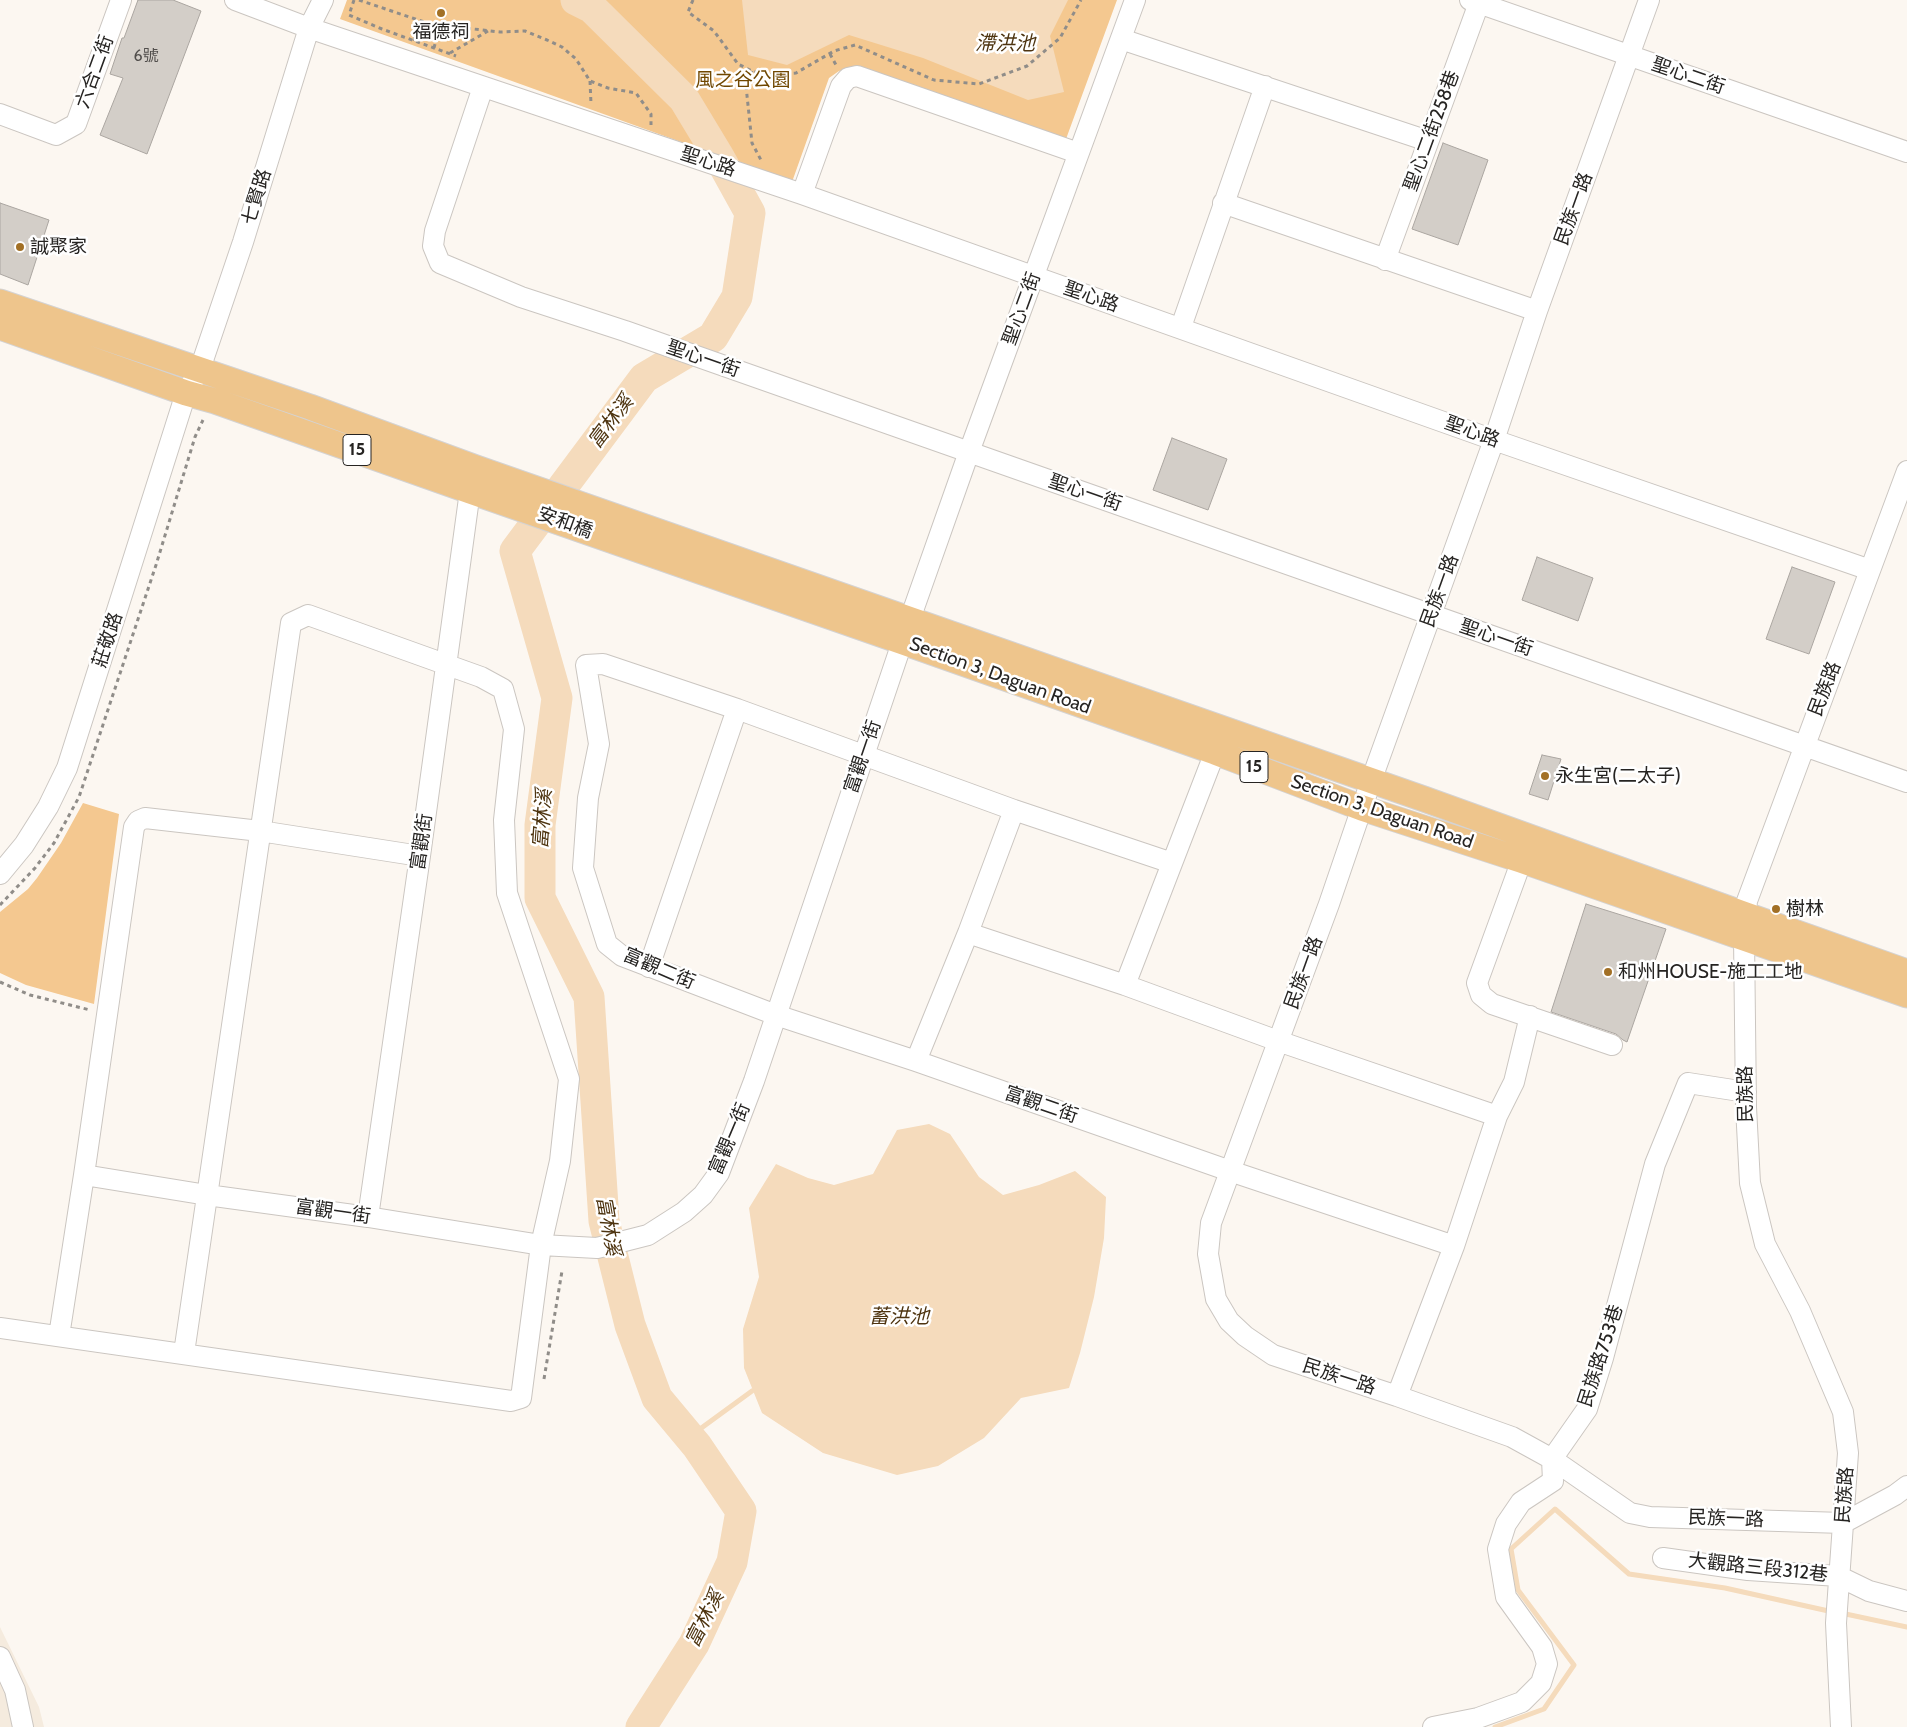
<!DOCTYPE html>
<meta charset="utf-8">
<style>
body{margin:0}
canvas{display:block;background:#fcf7f1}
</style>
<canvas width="1907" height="1727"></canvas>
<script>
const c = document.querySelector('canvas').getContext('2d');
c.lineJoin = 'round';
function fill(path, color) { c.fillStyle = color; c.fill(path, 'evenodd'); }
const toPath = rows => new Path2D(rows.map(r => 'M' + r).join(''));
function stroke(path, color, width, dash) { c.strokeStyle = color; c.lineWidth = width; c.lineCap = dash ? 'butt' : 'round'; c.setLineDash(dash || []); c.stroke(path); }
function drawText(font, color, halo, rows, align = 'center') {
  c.font = font + ' Cabin,"Noto Sans TC",sans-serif'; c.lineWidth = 5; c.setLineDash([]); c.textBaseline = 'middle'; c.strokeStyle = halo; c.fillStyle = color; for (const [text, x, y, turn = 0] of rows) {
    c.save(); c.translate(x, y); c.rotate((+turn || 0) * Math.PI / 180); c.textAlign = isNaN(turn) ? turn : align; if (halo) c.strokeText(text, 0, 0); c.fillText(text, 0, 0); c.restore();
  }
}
fill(toPath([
 [0,1627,39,1707,44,1727,0,1727]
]), '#f5ebde');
fill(toPath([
 [347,0,1117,0,1066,139,852,67,839,71,829,78,792,182,340,19],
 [83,803,119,814,94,1004,26,985,0,973,0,912,28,889,37,878,61,843]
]), '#f4c890');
fill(toPath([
 [742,0,1068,0,1050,36,1064,92,1028,100,923,58,849,35,787,65,748,55],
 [929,1124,950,1134,979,1177,1003,1195,1039,1185,1075,1171,1106,1197,1104,1238,1094,1297,1080,1353,1069,1388,1021,1398,984,1438,938,1466,897,1475,823,1453,762,1413,744,1368,743,1329,759,1277,749,1208,776,1164,808,1178,834,1185,873,1174,897,1130]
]), '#f5dbbc');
stroke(toPath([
 [689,1437,752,1391],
 [1841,1613,1907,1627],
 [1495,1727,1544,1709,1574,1665,1518,1590,1511,1549,1555,1509,1629,1574,1725,1588,1833,1612]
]), '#f5dbbc', 5);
stroke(toPath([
 [576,0,592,8,684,99,719,157,750,213,737,297,713,337,644,378,515,551,557,698,540,825,540,898,589,997,604,1221,630,1325,657,1398,697,1446,741,1511,732,1562,694,1644,641,1727]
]), '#f5dbbc', 31);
const building = toPath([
 [138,0,173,0,201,11,147,154,100,135,123,78,110,74,122,38,124,38,138,0],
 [1443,143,1488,160,1458,245,1412,229,1443,143],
 [0,203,49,220,28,285,0,274,0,203],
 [1172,438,1227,459,1208,510,1153,490,1172,438],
 [1537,557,1593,578,1578,621,1522,600,1537,557],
 [1792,567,1835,582,1809,654,1766,639,1792,567],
 [1542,755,1561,759,1548,800,1529,794,1542,755],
 [1586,904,1666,929,1627,1042,1623,1040,1616,1034,1551,1012,1586,904]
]);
fill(building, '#d3cec8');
stroke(building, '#aba6a1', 1);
const minor = toPath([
 [235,0,309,28,802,194,1494,440,1870,570],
 [1470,0,1907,152],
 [1649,0,1537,311,1494,440,1371,781,1329,904,1211,1223,1208,1254,1216,1299,1229,1321,1245,1336,1273,1355,1397,1396,1512,1437,1552,1459,1630,1513,1650,1517,1843,1523,1895,1495,1907,1486],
 [1121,39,1428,141],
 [483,87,435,231,433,246,440,263,521,297,625,331,1907,782],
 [0,114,56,135,76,124,121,0],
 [802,194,841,86,848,78,857,76,1078,153],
 [1223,203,1537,311],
 [1385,260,1479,3],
 [1181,327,1265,86],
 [1527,846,1477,983,1481,995,1492,1004,1612,1045],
 [1172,863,1014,810,737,709,603,664,586,665,599,744,588,798,583,868,607,944,622,956,776,1015,916,1061,1230,1171,1454,1246],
 [0,874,24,845,48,807,67,768,186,393,200,369,243,242,309,28,323,0],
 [968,933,1125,985,1278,1041,1497,1116],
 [649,967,737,709],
 [1125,985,1215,752],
 [916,1061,968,933,1014,810],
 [84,1175,207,1195,368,1217,541,1245,597,1248,648,1235,684,1212,703,1195,719,1173,754,1081,910,619,969,452,1135,0],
 [368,1217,420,856,470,491,473,477],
 [0,1328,511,1401,521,1398,541,1245,560,1161,569,1079,507,893,504,820,514,729,503,689,481,677,308,615,291,623,184,1353],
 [59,1336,84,1175,134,827,138,821,145,818,260,831,420,856],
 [1397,1396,1454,1246,1497,1116,1514,1082,1530,1016],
 [1663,1558,1748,1570,1838,1576,1869,1591,1907,1601],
 [0,1657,15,1690,23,1727],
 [1433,1727,1478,1718,1522,1702,1541,1683,1547,1664,1542,1647,1506,1597,1498,1549,1506,1524,1521,1502,1553,1481,1552,1459,1587,1409,1603,1358,1655,1164,1688,1083,1746,1092],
 [1841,1727,1836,1623,1848,1453,1843,1412,1800,1311,1765,1244,1750,1183,1746,1107,1744,937,1747,901,1907,471]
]);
const major = toPath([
 [0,302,310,407,476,468,1424,799,1746,915,1907,972],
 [0,327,186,393,215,401,470,491,903,642,1215,752,1362,808,1521,860,1907,995]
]);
stroke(minor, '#cbc6c1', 22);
stroke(major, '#d4d3d3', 27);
stroke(toPath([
 [354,0,349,15,382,29,456,56],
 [359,0,430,24,500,32,525,31,547,40,562,47,576,59,590,81,608,88,636,93,651,114,651,125],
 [693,0,688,12,714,31,738,64,752,71,767,75,796,73,834,51,855,45,934,80,979,84,1027,66,1060,38,1081,0],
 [414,41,420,20],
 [434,48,440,24],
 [450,53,488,31],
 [830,54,836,65],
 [752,71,746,86,752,143,762,162],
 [590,81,591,104],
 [0,905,35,868,54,843,79,797,156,565,195,437,203,420],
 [0,982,30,995,90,1010],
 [544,1379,562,1271]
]), '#908d89', 3, [4, 4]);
stroke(minor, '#fff', 20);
stroke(major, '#eec58c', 25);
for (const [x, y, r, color] of [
 [441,13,5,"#a27026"],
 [20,247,5,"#a27026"],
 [1545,776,5,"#a27026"],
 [1776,909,5,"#a27026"],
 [1608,972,5,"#a27026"]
]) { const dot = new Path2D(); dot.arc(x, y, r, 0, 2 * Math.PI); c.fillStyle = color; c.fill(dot); stroke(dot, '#fff', 2); }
drawText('16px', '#514e4c', null, [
 ["6號",146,56]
]);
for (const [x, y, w] of [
 [357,450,28],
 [1254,767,28]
]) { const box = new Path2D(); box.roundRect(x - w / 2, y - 15.5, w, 31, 4); c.fillStyle = '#fff'; c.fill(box); stroke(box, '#262422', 1); }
drawText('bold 18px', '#262422', null, [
 ["15",357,450],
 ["15",1254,767]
]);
drawText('19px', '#262422', '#fff', [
 ["福德祠",441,32,"center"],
 ["誠聚家",30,247],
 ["永生宮(二太子)",1555,776],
 ["樹林",1786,909],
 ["和州HOUSE-施工工地",1618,972]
], 'left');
drawText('19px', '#262422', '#fff', [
 ["六合二街",95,72,-70],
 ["聖心二街",1688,76,19],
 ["聖心二街258巷",1432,131,-70],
 ["聖心路",708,162,18],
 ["七賢路",257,197,-73],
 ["民族一路",1574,209,-70],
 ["聖心路",1091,297,19],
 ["聖心二街",1022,309,-70],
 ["聖心一街",703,359,19],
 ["聖心路",1472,432,20],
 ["聖心一街",1085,493,19],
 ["安和橋",565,523,20],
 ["民族一路",1440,591,-70],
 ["聖心一街",1496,638,19],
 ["莊敬路",108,640,-72],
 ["Section 3, Daguan Road",1000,676,20],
 ["民族路",1825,689,-69],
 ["富觀一街",863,757,-71],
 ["Section 3, Daguan Road",1382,812,19],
 ["富觀街",422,842,-82],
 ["富觀二街",659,969,23],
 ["民族一路",1304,973,-70],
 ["民族路",1746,1094,-91],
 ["富觀二街",1041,1105,19],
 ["富觀一街",730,1139,-67],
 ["富觀一街",333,1212,8],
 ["民族路753巷",1601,1356,-72],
 ["民族一路",1339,1377,18],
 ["民族路",1845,1495,-86],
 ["民族一路",1726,1519,2],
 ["大觀路三段312巷",1758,1568,6]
]);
drawText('19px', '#704700', '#fff', [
 ["風之谷公園",743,80]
]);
drawText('italic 20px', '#4e3410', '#fff', [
 ["滯洪池",1005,44],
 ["富林溪",611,422,-53],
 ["富林溪",543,819,-86],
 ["富林溪",608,1226,80],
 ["蓄洪池",899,1317],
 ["富林溪",705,1619,-63]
]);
</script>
